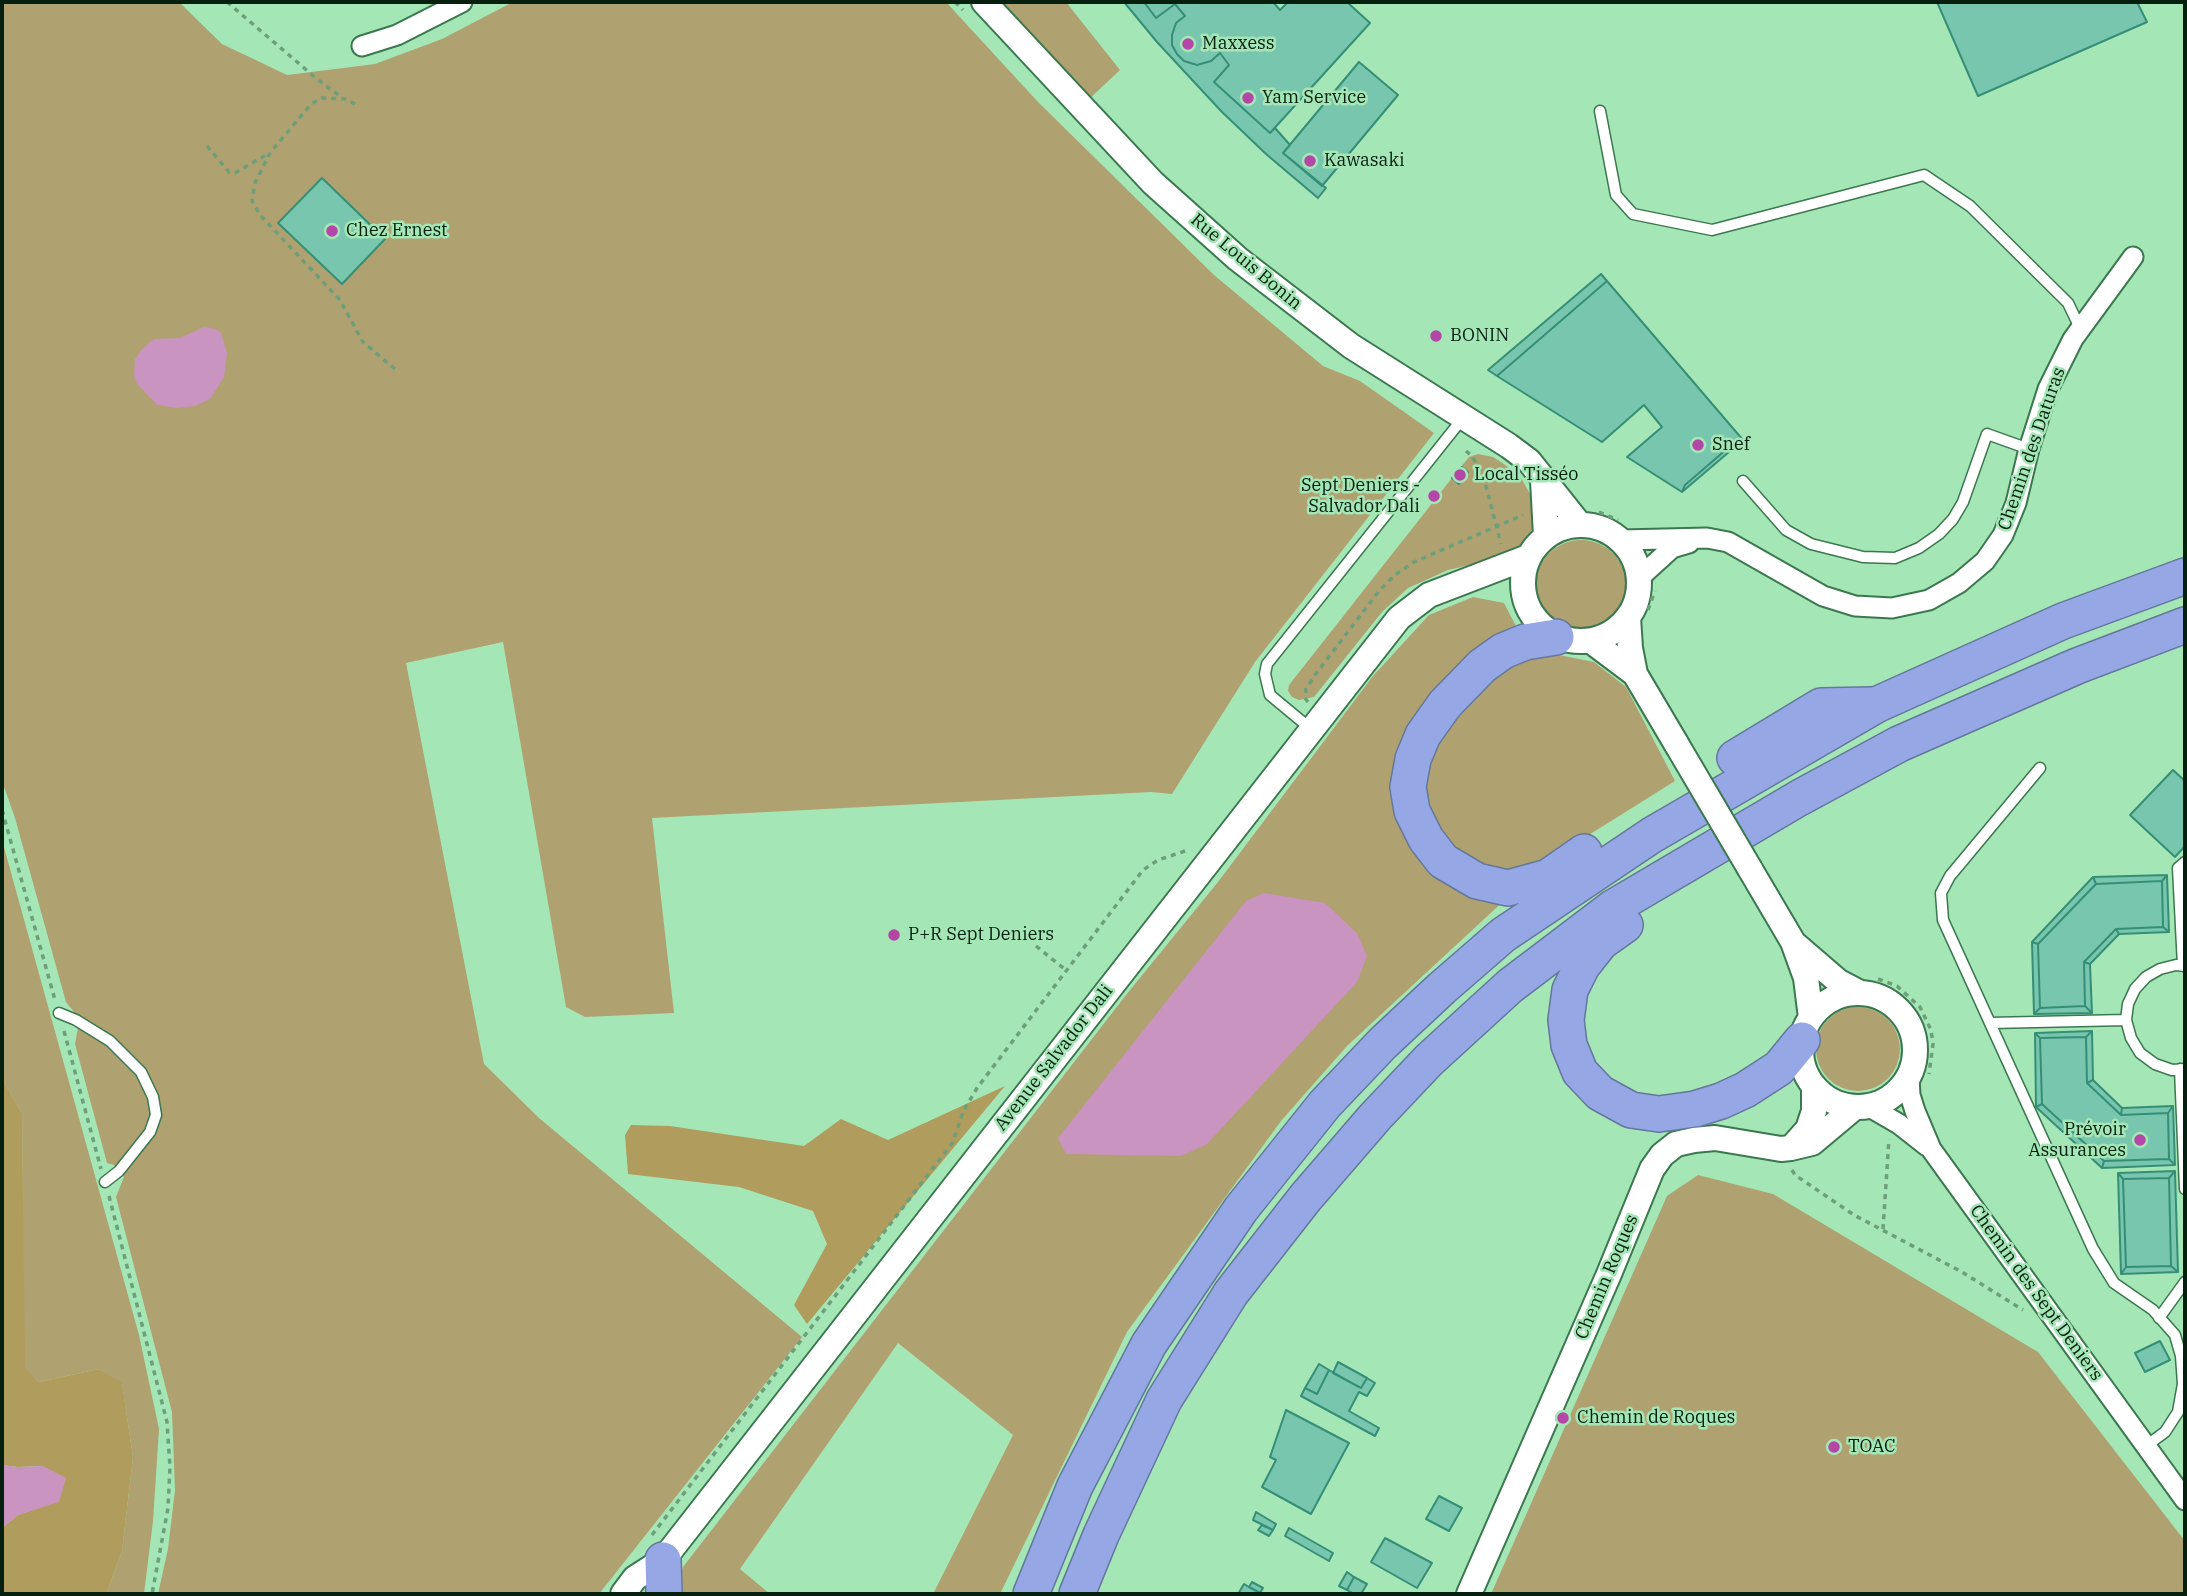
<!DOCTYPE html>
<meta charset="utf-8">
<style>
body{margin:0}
#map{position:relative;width:2187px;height:1596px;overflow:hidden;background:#a5e6b6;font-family:"IBM Plex Serif",serif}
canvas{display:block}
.frame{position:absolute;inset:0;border:4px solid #05200f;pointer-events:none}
</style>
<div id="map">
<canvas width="2187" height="1596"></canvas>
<div class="frame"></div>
</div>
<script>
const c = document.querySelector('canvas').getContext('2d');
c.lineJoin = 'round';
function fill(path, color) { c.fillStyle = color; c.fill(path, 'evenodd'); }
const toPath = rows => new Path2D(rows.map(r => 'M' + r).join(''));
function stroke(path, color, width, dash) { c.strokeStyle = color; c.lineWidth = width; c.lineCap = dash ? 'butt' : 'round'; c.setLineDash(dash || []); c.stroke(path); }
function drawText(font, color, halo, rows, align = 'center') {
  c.font = font + ' "IBM Plex Serif",serif'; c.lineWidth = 5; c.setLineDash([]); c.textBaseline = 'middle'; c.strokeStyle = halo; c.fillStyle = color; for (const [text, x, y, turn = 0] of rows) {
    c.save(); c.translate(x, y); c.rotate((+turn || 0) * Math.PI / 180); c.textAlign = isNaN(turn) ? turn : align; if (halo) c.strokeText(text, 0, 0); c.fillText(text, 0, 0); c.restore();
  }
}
fill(toPath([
 [2,2,179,2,222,44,287,75,375,64,442,39,513,2,946,2,1038,102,1214,275,1323,366,1360,381,1434,433,1255,662,1172,794,1151,792,652,818,674,1013,585,1017,566,1007,503,642,406,663,484,1064,539,1118,802,1337,599,1594,158,1594,168,1549,175,1490,172,1412,116,1197,124,1177,114,1165,107,1163,75,1044,78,1028,74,1012,66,1002,15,818,2,781],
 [996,2,1066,2,1120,70,1087,101],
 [1478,454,1493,457,1504,464,1521,478,1533,499,1536,516,1533,528,1518,548,1504,557,1448,570,1408,588,1382,612,1314,697,1299,700,1292,697,1288,691,1289,685,1452,478,1469,457],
 '1536 585a45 45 0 1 1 90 0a45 45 0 1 1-90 0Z',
 [1473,597,1504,603,1520,634,1422,715,1406,837,1508,897,1347,1046,1281,1121,1127,1332,1000,1594,933,1594,1013,1435,898,1343,740,1569,770,1594,677,1594,675,1588,683,1567,1126,995,1218,882,1373,676,1429,615],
 [1549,653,1594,662,1626,687,1675,781,1560,853,1533,866,1505,871,1484,868,1437,838,1420,786,1442,731,1497,666],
 [2,840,139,1335,159,1429,153,1521,144,1594,106,1594,122,1551,133,1457,122,1384,99,1369,39,1382,24,1368,22,1113,5,1084,2,1084],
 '1816 1049a42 42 0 1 1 84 0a42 42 0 1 1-84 0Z',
 [1698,1175,1773,1194,2038,1352,2185,1541,2185,1594,1491,1594,1667,1196]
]), '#b0a170');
fill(toPath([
 [2,1084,5,1084,22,1113,25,1368,39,1382,99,1369,122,1383,133,1457,122,1551,106,1594,2,1594,2,1528,18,1515,59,1501,43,1466,18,1467,2,1465],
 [1005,1086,807,1324,794,1305,827,1244,813,1211,739,1187,628,1174,625,1135,631,1125,670,1126,804,1146,841,1119,888,1140]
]), '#b09c5c');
fill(toPath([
 [204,327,216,329,221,333,227,353,224,377,210,399,195,406,177,408,157,405,137,384,134,374,135,359,141,350,154,339,180,338],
 [1264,893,1325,903,1357,933,1367,956,1357,982,1207,1144,1181,1156,1066,1154,1058,1138,1246,901],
 [2,1465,18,1467,43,1466,66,1478,59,1502,18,1515,2,1528]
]), '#c994c0');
const building = toPath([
 [1124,2,1144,2,1156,18,1175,4,1185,16,1176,23,1172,35,1172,45,1177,54,1184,61,1197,65,1211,61,1220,53,1229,65,1214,82,1270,133,1275,128,1290,145,1283,153,1326,188,1318,198,1266,154,1221,111,1157,42,1124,2],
 [1144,2,1273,2,1280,10,1288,2,1347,2,1370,23,1270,133,1214,82,1229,65,1220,53,1211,61,1197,65,1184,61,1177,54,1172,45,1172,35,1176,23,1185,16,1175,4,1156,18,1144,2],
 [1937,2,2137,2,2147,22,1978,96,1937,2],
 [1359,62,1398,95,1322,186,1283,153,1359,62],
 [322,178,385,239,342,284,278,223,322,178],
 [1601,274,1607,281,1497,376,1488,370,1601,274],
 [1607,281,1743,440,1735,442,1685,485,1682,492,1627,457,1662,427,1644,405,1602,442,1497,376,1607,281],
 [1743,440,1682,492,1685,485,1735,442,1743,440],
 [1462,467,1468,472,1459,484,1452,478,1462,467],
 [2173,770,2185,781,2185,846,2175,857,2130,815,2173,770],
 [2167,875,2169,932,2163,927,2162,881,2167,875],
 [2167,875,2162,881,2096,884,2093,877,2167,875],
 [2093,877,2096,884,2038,944,2032,942,2093,877],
 [2162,881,2163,927,2116,929,2084,962,2085,1006,2040,1008,2038,944,2096,884,2162,881],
 [2163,927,2169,932,2119,934,2116,929,2163,927],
 [2116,929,2119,934,2090,964,2084,962,2116,929],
 [2032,942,2038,944,2040,1008,2034,1014,2032,942],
 [2084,962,2090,964,2092,1013,2085,1006,2084,962],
 [2085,1006,2092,1013,2034,1014,2040,1008,2085,1006],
 [2092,1031,2086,1037,2040,1038,2035,1033,2092,1031],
 [2092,1031,2093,1080,2087,1083,2086,1037,2092,1031],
 [2035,1033,2040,1038,2042,1104,2036,1107,2035,1033],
 [2086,1037,2087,1083,2121,1115,2168,1113,2169,1159,2104,1161,2042,1104,2040,1038,2086,1037],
 [2093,1080,2122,1108,2121,1115,2087,1083,2093,1080],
 [2042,1104,2104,1161,2102,1168,2036,1107,2042,1104],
 [2173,1106,2168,1113,2121,1115,2122,1108,2173,1106],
 [2173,1106,2175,1165,2169,1159,2168,1113,2173,1106],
 [2169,1159,2175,1165,2102,1168,2104,1161,2169,1159],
 [2175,1171,2178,1272,2171,1266,2169,1178,2175,1171],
 [2175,1171,2169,1178,2123,1179,2118,1173,2175,1171],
 [2118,1173,2123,1179,2126,1267,2121,1274,2118,1173],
 [2169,1178,2171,1266,2126,1267,2123,1179,2169,1178],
 [2171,1266,2178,1272,2121,1274,2126,1267,2171,1266],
 [2160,1341,2170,1360,2145,1372,2135,1353,2160,1341],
 [1338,1362,1367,1378,1361,1388,1333,1373,1338,1362],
 [1319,1364,1329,1370,1317,1394,1305,1388,1319,1364],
 [1329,1370,1361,1388,1367,1378,1375,1383,1367,1396,1359,1392,1349,1411,1379,1428,1375,1436,1301,1396,1305,1388,1317,1394,1329,1370],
 [1286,1410,1349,1443,1311,1514,1262,1487,1276,1460,1270,1457,1286,1410],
 [1439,1496,1462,1508,1449,1531,1426,1519,1439,1496],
 [1256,1512,1276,1524,1273,1530,1253,1520,1256,1512],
 [1262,1525,1273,1530,1269,1536,1258,1530,1262,1525],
 [1289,1528,1333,1553,1329,1561,1285,1536,1289,1528],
 [1385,1538,1432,1563,1417,1588,1371,1562,1385,1538],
 [1347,1572,1354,1577,1347,1590,1339,1586,1347,1572],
 [1354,1577,1367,1584,1361,1594,1354,1594,1347,1590,1354,1577],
 [1252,1582,1263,1588,1260,1593,1249,1587,1252,1582],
 [1244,1584,1249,1587,1262,1594,1238,1594,1244,1584]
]);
fill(building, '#78c6ae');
stroke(building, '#358f77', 2);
const service = toPath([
 [1600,111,1616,195,1633,214,1712,230,1924,175,1970,206,2068,303,2080,328],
 [1743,481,1786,530,1811,544,1863,557,1895,558,1919,548,1939,534,1953,519,1963,502,1987,434,2029,449],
 [1311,729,1270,695,1265,674,1267,664,1463,418],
 [2040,768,1950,876,1941,893,1943,920,2093,1249,2114,1283,2153,1310,2175,1335,2181,1356,2183,1384,2178,1412,2165,1432,2146,1446],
 [2183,966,2178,868,2185,862],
 [2185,966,2176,965,2160,969,2146,977,2135,989,2128,1004,2126,1020,2131,1038,2140,1053,2155,1064,2172,1070,2185,1069],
 [59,1013,76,1020,110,1041,141,1072,153,1097,156,1115,150,1132,119,1171,105,1182],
 [1990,1023,2126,1020],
 [2180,1069,2185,1189],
 [2159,1318,2185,1282]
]);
const minor = toPath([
 [362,46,397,35,462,2],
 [1621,540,1707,538,1728,542,1823,596,1855,606,1892,608,1929,600,1959,583,1985,561,2003,535,2016,503,2029,449,2048,389,2073,339,2133,257],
 [1639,578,1672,548,1689,543],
 [1909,1077,1910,1095,1915,1111,1931,1149,2185,1500],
 [1868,1106,1899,1124,1927,1146]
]);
const tertiary = toPath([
 [984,2,1153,183,1238,259,1351,346,1509,446,1529,461,1580,525],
 [1543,480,1546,536],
 '1523 583a58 58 0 1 1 116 0a58 58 0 1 1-116 0Z',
 [1628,617,1630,648,1635,674,1677,745],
 [1591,641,1635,674],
 [1750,869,1793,942,1806,978,1811,1018],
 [1796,945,1839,982,1860,993],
 '1801 1050a57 57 0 1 1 114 0a57 57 0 1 1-114 0Z',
 [1792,1147,1808,1129,1814,1111,1814,1087],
 [658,1573,663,1560,1399,618,1429,595,1528,557],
 [623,1594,635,1578,663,1560],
 [1469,1594,1609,1274,1652,1169,1662,1155,1676,1144,1694,1140,1715,1138,1781,1149,1791,1148,1812,1143,1855,1107]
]);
const motorway = toPath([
 [1556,637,1525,642,1503,651,1482,666,1445,704,1423,735,1413,759,1408,787,1412,811,1426,839,1443,861,1477,881,1508,888,1548,877,1584,852],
 [1735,758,1821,706,1871,705],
 [1625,925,1601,942,1582,966,1570,990,1566,1020,1569,1045,1580,1072,1600,1093,1631,1110,1659,1114,1695,1109,1721,1101,1745,1090,1779,1068,1802,1040],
 [663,1560,664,1594],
 [1031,1594,1075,1486,1149,1344,1241,1209,1325,1104,1383,1043,1442,988,1503,935,1652,835,1876,705,2063,621,2185,576],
 [1077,1594,1101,1535,1164,1400,1231,1293,1306,1197,1375,1117,1429,1060,1510,986,1614,907,1799,798,1899,744,2077,666,2185,625]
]);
stroke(service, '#3a784e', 13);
stroke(minor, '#3a784e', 23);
stroke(tertiary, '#3a784e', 28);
stroke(motorway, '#63789b', 38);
stroke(toPath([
 [227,2,317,79,344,99],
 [955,2,963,10],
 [355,104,345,99,322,98,311,104,270,153,255,183,252,201,260,215,340,300,363,342,395,369],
 [207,146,229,172,235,173,268,154],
 [1466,451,1472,456,1483,475,1501,544],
 [1599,512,1618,520],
 [1648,610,1655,591],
 [1308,702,1305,698,1306,689,1315,675,1379,591,1395,575,1414,562,1523,515],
 [2,810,55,1000],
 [1036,946,1067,971],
 [1878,979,1897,986,1920,1007,1931,1030,1933,1044,1929,1074],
 [64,1031,101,1169],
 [1792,1170,1795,1175,1854,1215,1962,1272,2023,1310],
 [109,1196,167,1422,170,1467,168,1508,152,1594],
 [1883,1229,1889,1139],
 [652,1535,953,1142,963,1112,977,1088,1143,870,1158,860,1188,850]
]), '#6c9f7a', 3.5, [5, 5]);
stroke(service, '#fff', 10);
stroke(minor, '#fff', 19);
stroke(tertiary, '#fff', 24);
stroke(motorway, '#96a7e6', 35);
const tertiaryBridge = toPath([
 [1677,745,1750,869]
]);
stroke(tertiaryBridge, '#3a784e', 28, []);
stroke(tertiaryBridge, '#fff', 24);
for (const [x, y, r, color] of [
 [1188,44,7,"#b346a6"],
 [1248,98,7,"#b346a6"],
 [1310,161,7,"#b346a6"],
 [332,231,7,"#b346a6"],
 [1436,336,7,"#b346a6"],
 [1698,445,7,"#b346a6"],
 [1460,475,7,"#b346a6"],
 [1434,496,7,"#b346a6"],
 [894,935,7,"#b346a6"],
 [2140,1140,7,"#b346a6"],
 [1563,1418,7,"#b346a6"],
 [1834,1447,7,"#b346a6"]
]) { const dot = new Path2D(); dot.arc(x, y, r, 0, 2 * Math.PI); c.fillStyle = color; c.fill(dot); stroke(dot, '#a5e6b6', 2.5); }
drawText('18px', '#05200f', '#a5e6b6', [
 ["Maxxess",1202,44],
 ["Yam Service",1262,98],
 ["Kawasaki",1324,161],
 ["Chez Ernest",346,231],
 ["BONIN",1450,336],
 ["Snef",1712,445],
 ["Local Tisséo",1474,475],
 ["Sept Deniers -",1420,486,"right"],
 ["Salvador Dali",1420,507,"right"],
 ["P+R Sept Deniers",908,935],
 ["Prévoir",2126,1130,"right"],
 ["Assurances",2126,1151,"right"],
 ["Chemin de Roques",1577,1418],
 ["TOAC",1848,1447]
], 'left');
drawText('18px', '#05200f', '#a5e6b6', [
 ["Rue Louis Bonin",1246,262,40],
 ["Chemin des Daturas",2032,449,-71],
 ["Avenue Salvador Dali",1054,1058,-52],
 ["Chemin Roques",1607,1277,-67],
 ["Chemin des Sept Deniers",2036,1293,54]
]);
</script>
